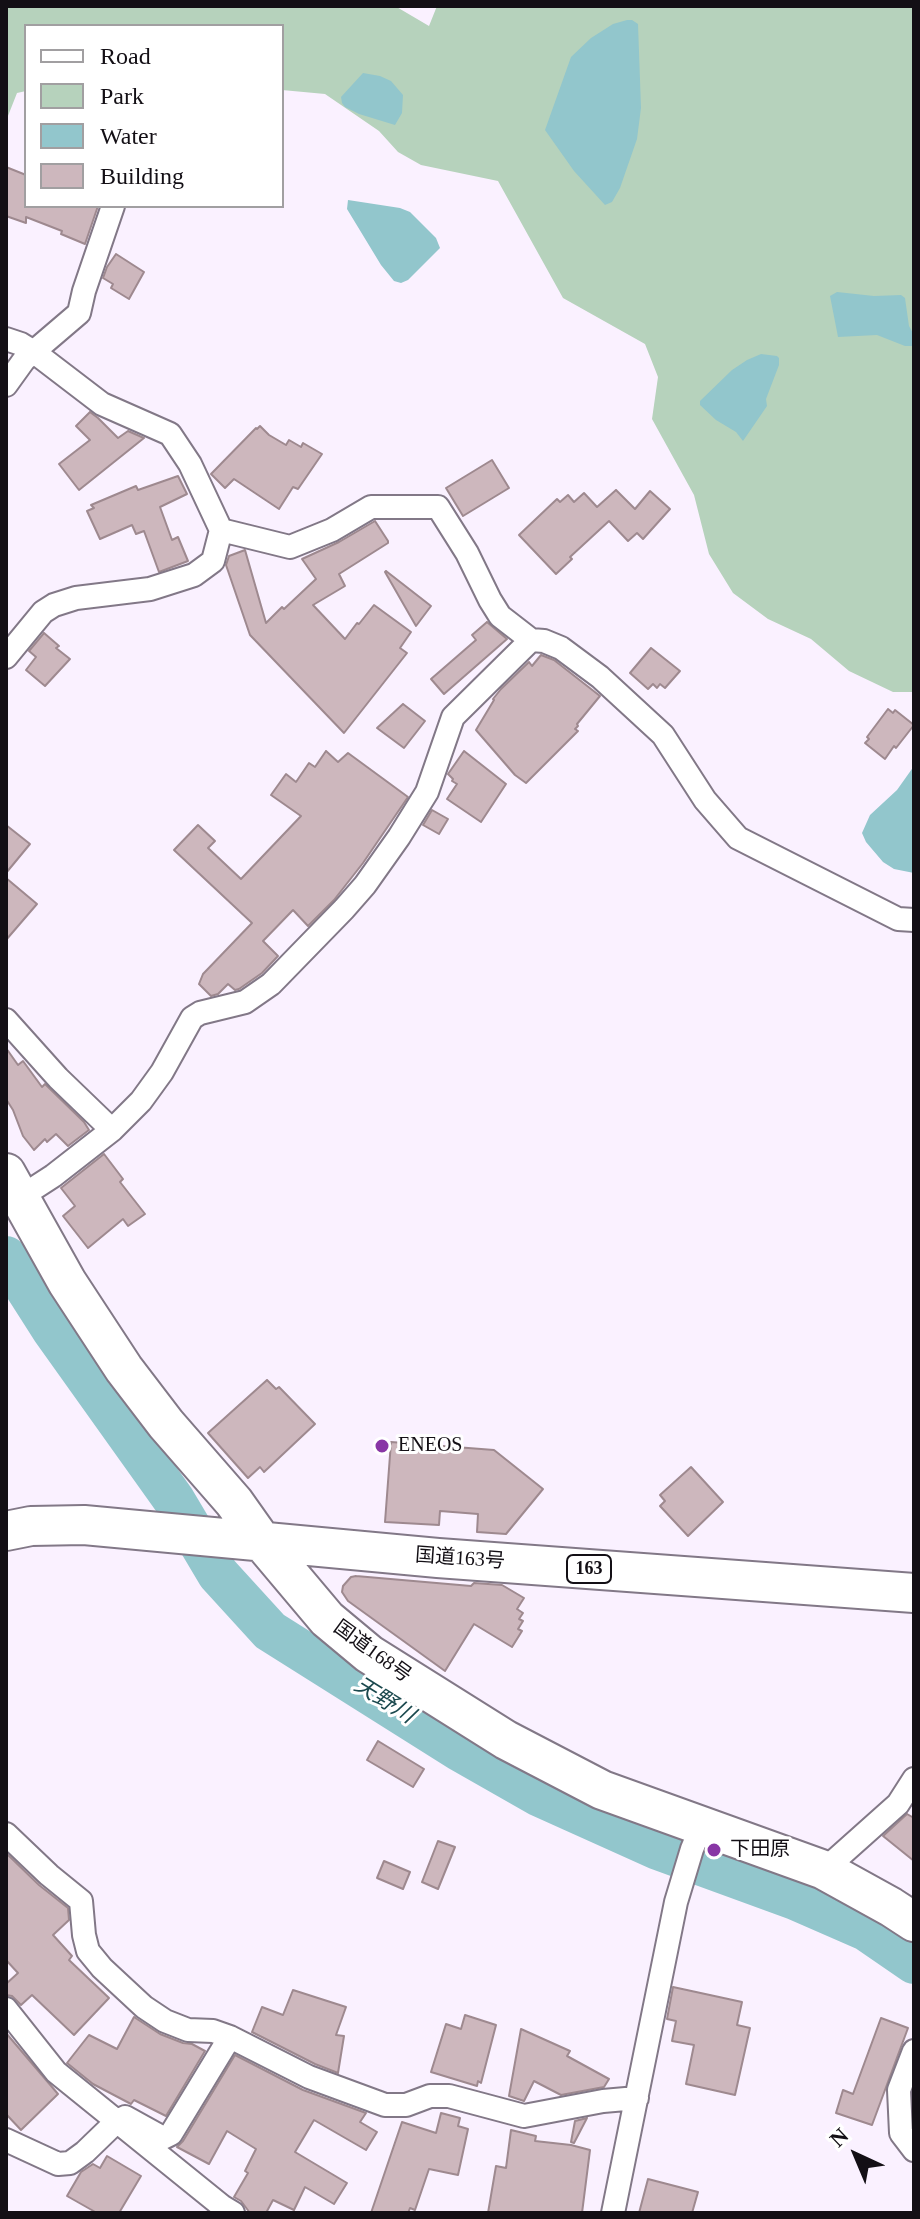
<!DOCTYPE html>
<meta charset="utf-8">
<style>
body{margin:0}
#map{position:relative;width:920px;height:2219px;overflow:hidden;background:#faf1ff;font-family:"Times New Roman",serif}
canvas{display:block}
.frame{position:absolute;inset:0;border:8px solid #130f15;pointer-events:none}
.legend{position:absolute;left:24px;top:24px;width:260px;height:184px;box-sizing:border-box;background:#fff;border:2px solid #a19fa1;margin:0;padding:10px 14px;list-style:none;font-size:24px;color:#130f15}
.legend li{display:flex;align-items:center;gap:16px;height:40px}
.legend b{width:40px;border:2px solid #a19fa1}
.north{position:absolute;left:816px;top:2115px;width:80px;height:80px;-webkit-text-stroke:6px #fff;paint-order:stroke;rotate:316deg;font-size:22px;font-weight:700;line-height:32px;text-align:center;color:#130f15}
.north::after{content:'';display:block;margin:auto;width:28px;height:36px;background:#130f15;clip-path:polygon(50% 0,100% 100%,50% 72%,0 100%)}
</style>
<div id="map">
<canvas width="920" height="2219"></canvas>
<div class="frame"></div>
<ul class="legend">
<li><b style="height:10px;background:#fff"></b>Road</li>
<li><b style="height:22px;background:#b6d2bc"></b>Park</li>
<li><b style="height:22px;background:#92c6cc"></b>Water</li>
<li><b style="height:22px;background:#cdb7bd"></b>Building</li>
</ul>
<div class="north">N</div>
</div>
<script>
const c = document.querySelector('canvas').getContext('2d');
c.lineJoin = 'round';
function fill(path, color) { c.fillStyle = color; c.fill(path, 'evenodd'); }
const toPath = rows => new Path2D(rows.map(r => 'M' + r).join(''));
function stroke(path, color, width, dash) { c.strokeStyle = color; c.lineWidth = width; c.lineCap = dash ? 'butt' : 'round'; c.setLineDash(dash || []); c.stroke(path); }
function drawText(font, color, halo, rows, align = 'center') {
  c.font = font + ' "Times New Roman","Noto Sans JP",serif'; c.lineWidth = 6; c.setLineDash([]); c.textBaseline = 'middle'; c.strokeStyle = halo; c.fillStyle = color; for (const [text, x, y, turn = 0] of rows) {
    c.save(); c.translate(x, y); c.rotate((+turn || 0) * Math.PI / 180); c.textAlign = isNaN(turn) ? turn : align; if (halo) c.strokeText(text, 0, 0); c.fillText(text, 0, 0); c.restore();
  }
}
fill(toPath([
 [6,6,395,6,429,26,437,6,914,6,914,692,893,692,849,671,811,639,768,619,733,593,709,554,694,495,652,419,658,377,645,344,563,298,498,181,421,165,398,152,379,131,325,94,282,90,282,26,26,26,26,91,17,93,6,121]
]), '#b6d2bc');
fill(toPath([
 [627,20,632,20,638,24,641,108,637,139,620,188,612,202,605,205,574,171,545,130,571,57,591,38,613,24],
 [363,73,380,76,391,81,403,95,402,113,395,125,359,114,345,107,342,103,341,97],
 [348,200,400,208,410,212,436,238,440,248,408,280,401,283,394,281,381,265,347,209],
 [837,292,874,296,901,295,905,298,909,326,914,335,914,346,905,346,877,335,838,337,830,296],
 [761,354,777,356,779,358,779,365,766,399,767,406,743,441,736,432,716,420,700,405,700,401,732,370,747,360],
 [914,766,914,873,894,869,883,862,866,842,862,833,870,815,897,790]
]), '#92c6cc');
stroke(toPath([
 [6,1257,52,1329,174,1500,218,1574,270,1631,459,1750,538,1795,658,1849,795,1899,866,1930,914,1963]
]), '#92c6cc', 42);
const building = toPath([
 [6,167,26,175,26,206,98,206,85,244,61,234,62,231,26,217,26,223,6,216,6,167],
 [116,254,144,272,129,299,111,288,113,284,103,278,107,267,116,254],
 [90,412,98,418,118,438,128,431,144,438,79,490,59,464,90,440,76,426,90,412],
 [260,426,269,435,286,445,289,440,301,447,303,443,322,454,298,489,293,487,279,509,234,479,225,488,211,474,256,428,257,429,260,426],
 [492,460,509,488,463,516,446,488,492,460],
 [178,476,187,494,160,507,172,540,178,537,188,561,159,572,144,531,136,534,132,525,100,539,87,511,94,508,91,505,136,486,138,490,178,476],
 [616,490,635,509,650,491,670,509,643,539,637,533,628,541,609,521,570,557,572,559,556,574,519,535,557,499,560,502,568,495,574,502,584,493,597,507,616,490],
 [375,521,388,541,388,543,339,574,345,586,313,605,345,639,357,623,359,624,374,605,411,632,400,648,407,653,344,733,250,635,226,565,229,556,245,550,266,623,282,607,284,609,316,579,302,559,339,542,375,521],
 [386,571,431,606,416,626,385,572,386,571],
 [487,622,507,639,444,694,431,679,476,640,472,635,487,622],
 [44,633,59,646,56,648,70,659,45,686,26,670,36,657,29,651,44,633],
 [651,648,680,671,665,688,660,684,657,688,653,684,648,689,630,673,651,648],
 [541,655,554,660,600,696,577,724,578,726,575,729,578,731,526,783,515,775,476,730,494,700,493,699,501,689,529,662,532,666,541,655],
 [403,704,425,721,404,748,377,728,403,704],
 [888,709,893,713,895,710,914,725,896,748,894,746,885,759,865,743,869,739,867,737,888,709],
 [326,751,338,762,348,753,408,797,363,863,334,900,308,926,293,910,263,941,278,956,262,973,239,989,235,990,228,984,218,994,211,996,199,984,203,974,252,923,174,850,198,825,215,841,208,848,241,879,301,816,271,795,286,774,296,782,309,763,315,767,326,751],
 [464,751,506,784,481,822,447,799,457,784,452,781,453,779,448,774,464,751],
 [432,810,448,819,439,834,423,825,432,810],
 [6,825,30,844,6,873,6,825],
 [6,878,37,904,6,940,6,878],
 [6,1048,18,1065,23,1061,42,1087,45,1084,84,1122,89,1130,68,1146,56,1134,47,1142,45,1139,34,1150,23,1136,13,1110,6,1099,6,1048],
 [104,1154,123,1179,120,1182,145,1214,128,1226,123,1219,88,1248,63,1216,75,1206,61,1188,104,1154],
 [267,1380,276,1389,279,1387,315,1424,264,1472,260,1467,248,1478,208,1433,267,1380],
 [391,1442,494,1450,543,1489,506,1534,477,1532,478,1514,440,1511,439,1525,385,1522,391,1442],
 [691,1467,723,1502,688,1536,660,1506,665,1501,660,1495,691,1467],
 [356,1576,471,1586,474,1583,502,1585,524,1598,517,1609,523,1613,519,1619,523,1621,518,1629,522,1631,512,1647,474,1624,445,1671,348,1601,342,1592,343,1586,351,1577,356,1576],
 [378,1741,424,1769,413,1787,367,1760,378,1741],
 [907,1814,914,1818,914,1861,883,1836,907,1814],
 [438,1841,455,1847,438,1889,422,1882,438,1841],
 [6,1853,39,1885,68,1908,69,1920,53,1935,72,1956,69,1960,109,1998,74,2035,32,1995,21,2005,12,1996,6,1995,6,1984,18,1973,6,1960,6,1853],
 [384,1861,410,1872,403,1889,377,1878,384,1861],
 [673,1987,742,2002,737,2025,750,2028,735,2095,686,2084,694,2045,672,2041,676,2021,667,2019,673,1987],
 [293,1990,346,2007,336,2035,344,2036,338,2073,315,2064,252,2032,262,2007,283,2015,293,1990],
 [465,2015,496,2025,481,2083,478,2081,477,2086,431,2072,446,2024,461,2029,465,2015],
 [134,2017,160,2034,183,2043,192,2044,205,2051,166,2116,134,2100,131,2104,93,2084,67,2063,89,2035,117,2049,134,2017],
 [881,2018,908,2028,872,2125,836,2113,843,2090,853,2094,881,2018],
 [521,2029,570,2051,567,2056,609,2079,604,2087,561,2095,534,2081,524,2101,509,2096,521,2029],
 [6,2033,58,2094,21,2130,6,2114,6,2033],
 [235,2055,303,2090,366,2113,360,2122,377,2132,366,2150,314,2120,295,2152,347,2183,334,2204,305,2187,294,2210,273,2200,266,2213,250,2213,241,2201,234,2197,248,2173,245,2171,256,2149,227,2131,209,2164,177,2147,183,2141,235,2055],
 [441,2113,460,2118,458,2126,468,2129,458,2175,429,2169,415,2210,410,2208,408,2213,371,2213,402,2122,436,2133,441,2113],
 [587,2118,574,2143,571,2142,575,2121,587,2118],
 [511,2130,536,2136,535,2141,571,2145,590,2150,582,2213,488,2213,496,2166,506,2168,511,2130],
 [107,2156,141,2176,119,2213,97,2213,67,2196,81,2172,93,2164,100,2168,107,2156],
 [648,2179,698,2192,692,2213,639,2213,648,2179]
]);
fill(building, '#cdb7bd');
stroke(building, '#9e898f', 2);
const minor = toPath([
 [6,339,21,344,34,352,102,404,170,434,190,464,221,530,213,561,194,575,150,589,76,598,54,605,43,612,6,657],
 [6,385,24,360,79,313,84,291,113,206],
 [221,530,290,547,332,530,371,507,438,507,467,553,490,600,500,616,531,640,544,641,561,648,600,677,663,735,705,800,738,838,898,919,914,920],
 [6,1020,58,1078,112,1130],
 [19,1198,53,1176,112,1130,141,1101,162,1072,192,1018,200,1013,245,1002,271,984,344,909,365,885,399,837,427,792,453,717,531,640],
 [6,1834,49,1875,81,1901,84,1935,88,1951,102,1968,144,2007,165,2021,188,2030,213,2031,230,2037,309,2077,385,2105,406,2105,430,2096,449,2096,524,2116,603,2101,637,2098],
 [824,1870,898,1804,914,1779],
 [6,2009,56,2072,223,2207,233,2213],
 [914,2051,899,2090,901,2133,914,2150],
 [6,2140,58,2164,70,2163,85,2152,116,2122,125,2117,163,2138,171,2134,230,2037],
 [613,2213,676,1902,692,1849,702,1825]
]);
const trunk = toPath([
 [6,1173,67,1282,124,1369,166,1424,234,1502,263,1543,327,1619,369,1654,506,1740,602,1790,824,1870,891,1907,914,1922],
 [6,1531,31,1526,84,1525,438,1558,914,1593]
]);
stroke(minor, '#827887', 26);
stroke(trunk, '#827887', 42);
stroke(minor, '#fff', 22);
stroke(trunk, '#fff', 38);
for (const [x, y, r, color] of [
 [382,1446,8,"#8836a5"],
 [714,1850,8,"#8836a5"]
]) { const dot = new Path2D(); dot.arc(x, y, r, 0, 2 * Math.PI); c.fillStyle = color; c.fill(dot); stroke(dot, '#fff', 3); }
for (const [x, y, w] of [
 [589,1569,44]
]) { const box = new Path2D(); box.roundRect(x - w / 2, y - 14, w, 28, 6); c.fillStyle = '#fff'; c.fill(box); stroke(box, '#130f15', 2); }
drawText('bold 18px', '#130f15', null, [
 ["163",589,1569]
]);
drawText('20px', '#130f15', '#fff', [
 ["ENEOS",398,1446],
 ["下田原",730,1850]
], 'left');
drawText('20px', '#130f15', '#fff', [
 ["国道163号",460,1559,4],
 ["国道168号",372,1652,36]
]);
drawText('italic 22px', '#1b494e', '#fff', [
 ["天野川",384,1701,32]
]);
</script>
